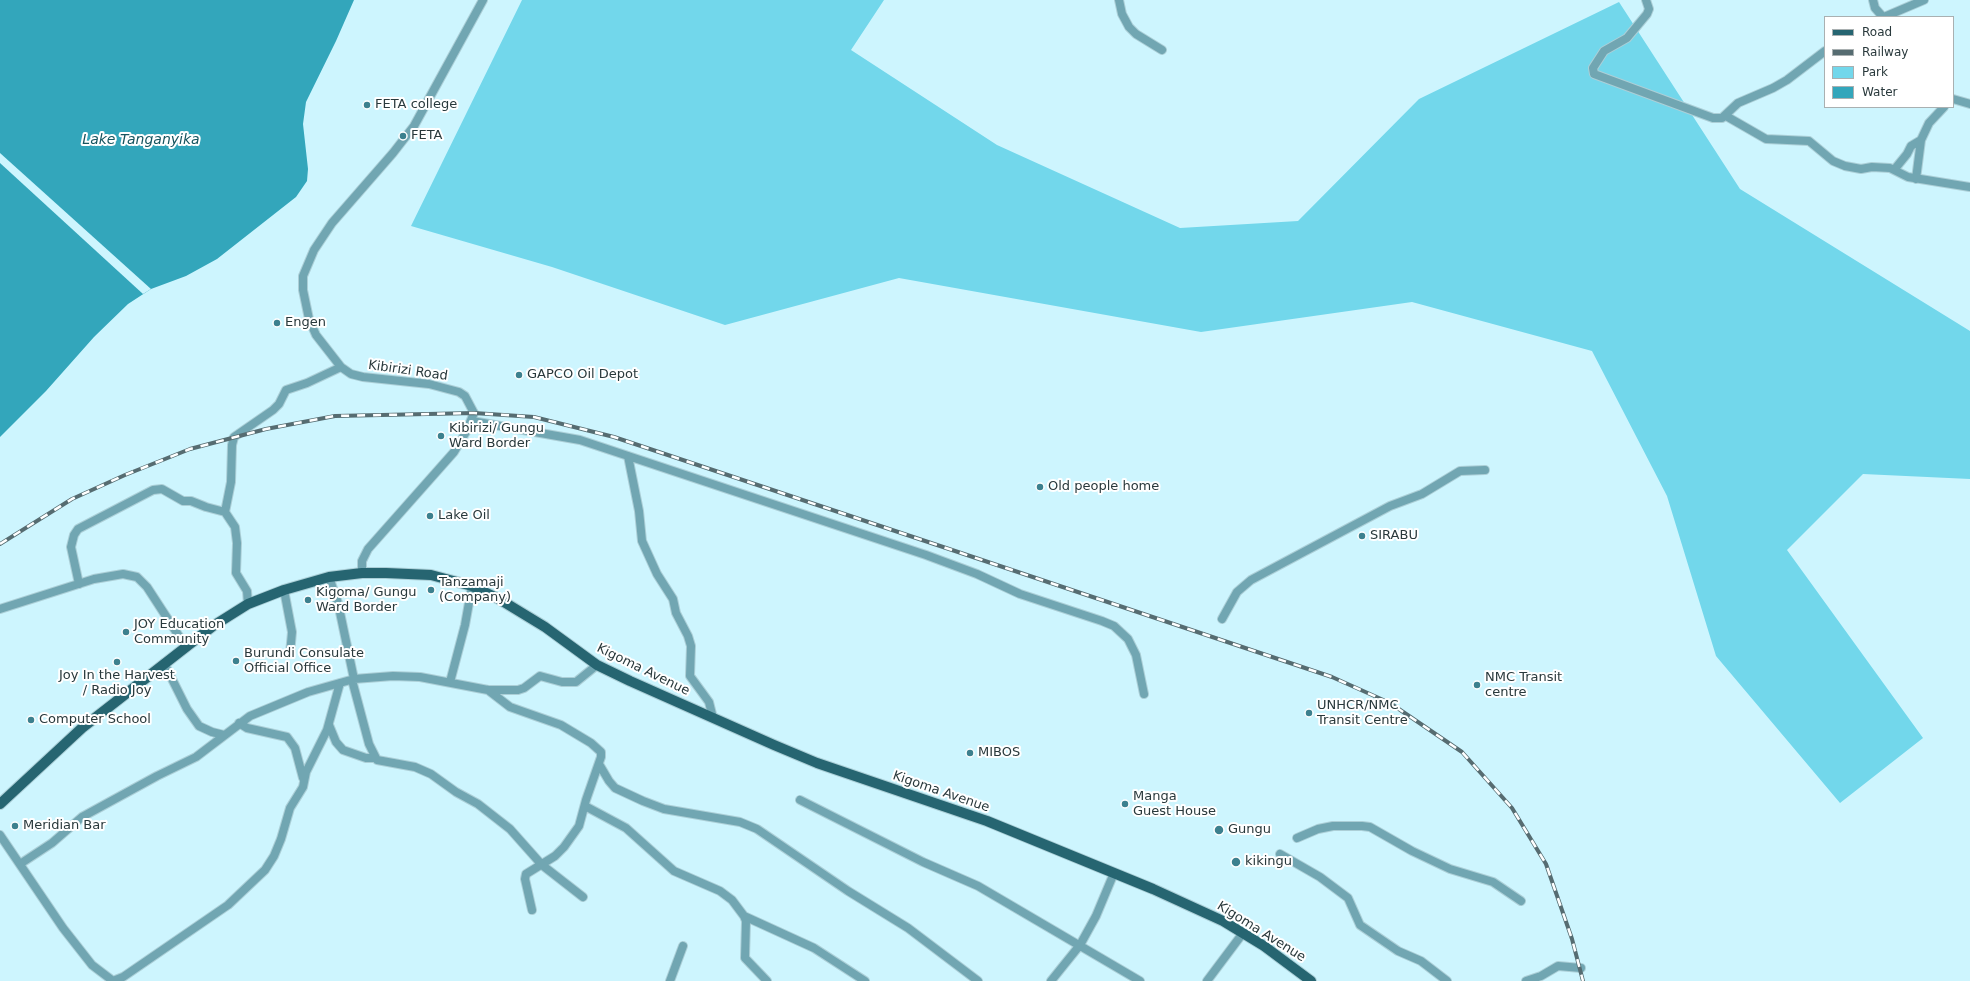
<!DOCTYPE html>
<style>
body{margin:0}
#map{position:relative;width:1970px;height:981px;overflow:hidden;background:#cdf5fe;font-family:"DejaVu Sans",sans-serif}
canvas{display:block}
.legend{position:absolute;left:1824px;top:16px;width:130px;height:92px;box-sizing:border-box;background:#fff;border:1px solid #a9b0b1;margin:0;padding:5px 7px;list-style:none;font-size:12px;color:#29393c}
.legend li{display:flex;align-items:center;gap:8px;height:20px}
.legend b{width:20px;border:1px solid #a9b0b1}
</style>
<div id="map">
<canvas width="1970" height="981"></canvas>
<ul class="legend">
<li><b style="height:5px;background:#266571"></b>Road</li>
<li><b style="height:5px;background:#566c71"></b>Railway</li>
<li><b style="height:11px;background:#72d7eb"></b>Park</li>
<li><b style="height:11px;background:#33a6bb"></b>Water</li>
</ul>
</div>
<script>
const c = document.querySelector('canvas').getContext('2d');
c.lineJoin = 'round';
function fill(path, color) { c.fillStyle = color; c.fill(path, 'evenodd'); }
const toPath = rows => new Path2D(rows.map(r => 'M' + r).join(''));
function stroke(path, color, width, dash) { c.strokeStyle = color; c.lineWidth = width; c.lineCap = dash ? 'butt' : 'round'; c.setLineDash(dash || []); c.stroke(path); }
function drawText(font, color, halo, rows, align = 'center') {
  c.font = font + ' "DejaVu Sans",sans-serif'; c.lineWidth = 4; c.setLineDash([]); c.textBaseline = 'middle'; c.strokeStyle = halo; c.fillStyle = color; for (const [text, x, y, turn = 0] of rows) {
    c.save(); c.translate(x, y); c.rotate((+turn || 0) * Math.PI / 180); c.textAlign = isNaN(turn) ? turn : align; if (halo) c.strokeText(text, 0, 0); c.fillText(text, 0, 0); c.restore();
  }
}
fill(toPath([
 [522,0,884,0,851,50,997,145,1180,228,1298,221,1419,99,1619,2,1740,189,1970,331,1970,479,1863,474,1787,550,1923,738,1840,803,1716,656,1667,496,1592,351,1412,302,1201,332,899,278,725,325,552,267,411,226]
]), '#72d7eb');
fill(toPath([
 [0,0,354,0,336,41,306,102,303,124,308,169,307,181,296,197,217,259,186,276,151,289,128,304,94,337,46,391,0,437]
]), '#33a6bb');
fill(toPath([
 [0,153,151,289,143,294,0,163]
]), '#cdf5fe');
const minor = toPath([
 [1119,0,1122,14,1129,27,1136,34,1162,50],
 [1646,0,1649,9,1647,14,1627,38,1604,51,1593,68,1594,74,1713,118,1722,118,1738,103,1773,88,1787,80,1825,51],
 [1873,0,1875,8,1883,17],
 [1884,17,1924,0],
 [1953,99,1970,104],
 [1726,116,1766,139,1809,141,1833,161,1845,166,1861,169,1872,167,1890,168,1908,177,1970,187],
 [1894,170,1907,154,1911,146,1921,140],
 [1916,179,1921,140,1929,123,1944,107],
 [472,421,580,440,926,555,977,574,1020,594,1102,621,1114,626,1128,639,1136,655,1144,694],
 [628,456,639,511,642,541,657,574,673,599,676,613,688,636,691,646,690,676,709,702,713,718],
 [362,573,362,561,368,549,454,452,466,432,474,413,465,396,459,392,429,384,363,377,351,374,341,367,316,335,309,319,303,290,303,276,314,250,332,223,393,153,414,126,483,0],
 [329,577,338,603,354,679],
 [79,584,71,547,74,535,78,529,153,490,162,489,183,501,191,501,206,507,225,512],
 [284,590,292,632,290,654],
 [248,604,247,591,236,573,237,543,235,527,225,512,231,482,232,445,234,437,273,410,279,404,286,390,307,383,341,367],
 [0,609,94,579,123,574,137,577,147,587,186,647],
 [1222,619,1237,592,1251,580,1390,506,1422,494,1460,471,1485,470],
 [164,663,187,709,199,726,212,732,224,735],
 [352,680,369,744,377,760,415,767,431,774,456,792,478,804,510,829,542,865,583,897],
 [450,682,465,625,472,586],
 [488,690,510,707,561,725,591,743,601,752,601,757,586,800,579,826,564,847,555,856,526,874,525,879,532,910],
 [239,723,247,728,287,737,295,748,303,778],
 [329,725,336,742,343,750,366,758,375,758],
 [599,764,609,781,615,788,643,801,664,809,740,822,757,829,848,891,908,928,978,981],
 [800,800,923,862,978,886,1140,981],
 [585,806,626,828,674,871,720,891,732,900,744,916,746,921,745,958,767,981],
 [0,835,63,928,92,965,113,981,123,977,228,905,265,870,274,856,281,839,290,808,303,787,306,772,327,730,340,683],
 [1297,838,1318,829,1333,826,1362,826,1370,827,1412,851,1450,869,1493,882,1521,901],
 [1280,854,1320,877,1348,898,1360,925,1398,951,1421,961,1447,981],
 [20,864,52,843,82,817,157,776,196,757,250,716,308,692,354,679,393,676,420,677,488,690,518,690,524,688,540,676,562,682,576,682,597,665],
 [744,916,814,948,865,981],
 [670,981,683,946],
 [1051,981,1080,945,1096,916,1114,873],
 [1207,981,1243,933],
 [1526,981,1541,976,1558,966,1581,968]
]);
const major = toPath([
 [0,804,82,728,213,626,248,604,284,590,329,577,362,573,386,573,431,575,472,586,499,599,545,627,597,665,630,681,774,745,817,763,987,821,1153,889,1223,921,1264,946,1311,981]
]);
stroke(minor, '#accfd7', 10);
stroke(major, '#accfd7', 12);
stroke(minor, '#71a6b2', 8);
stroke(major, '#266571', 10);
const rail = toPath([
 [0,544,72,499,125,475,190,449,266,429,335,416,474,413,534,417,614,437,1332,677,1390,703,1462,752,1512,808,1546,864,1572,939,1583,981]
]);
stroke(rail, '#566c71', 4);
stroke(rail, '#fff', 2.5, [8]);
for (const [x, y, r, color] of [
 [367,105,4,"#3c808e"],
 [403,136,4,"#3c808e"],
 [277,323,4,"#3c808e"],
 [519,375,4,"#3c808e"],
 [441,436,4,"#3c808e"],
 [1040,487,4,"#3c808e"],
 [430,516,4,"#3c808e"],
 [1362,536,4,"#3c808e"],
 [431,590,4,"#3c808e"],
 [308,600,4,"#3c808e"],
 [126,632,4,"#3c808e"],
 [236,661,4,"#3c808e"],
 [117,662,4,"#3c808e"],
 [1477,685,4,"#3c808e"],
 [1309,713,4,"#3c808e"],
 [31,720,4,"#3c808e"],
 [970,753,4,"#3c808e"],
 [1125,804,4,"#3c808e"],
 [15,826,4,"#3c808e"],
 [1219,830,5,"#3c808e"],
 [1236,862,5,"#3c808e"]
]) { const dot = new Path2D(); dot.arc(x, y, r, 0, 2 * Math.PI); c.fillStyle = color; c.fill(dot); stroke(dot, '#fff', 1.5); }
drawText('13px', '#29393c', '#fff', [
 ["FETA college",375,105],
 ["FETA",411,136],
 ["Engen",285,323],
 ["GAPCO Oil Depot",527,375],
 ["Kibirizi/ Gungu",449,429],
 ["Ward Border",449,444],
 ["Old people home",1048,487],
 ["Lake Oil",438,516],
 ["SIRABU",1370,536],
 ["Tanzamaji",439,583],
 ["(Company)",439,598],
 ["Kigoma/ Gungu",316,593],
 ["Ward Border",316,608],
 ["JOY Education",134,625],
 ["Community",134,640],
 ["Burundi Consulate",244,654],
 ["Official Office",244,669],
 ["Joy In the Harvest",117,676,"center"],
 ["/ Radio Joy",117,691,"center"],
 ["NMC Transit",1485,678],
 ["centre",1485,693],
 ["UNHCR/NMC",1317,706],
 ["Transit Centre",1317,721],
 ["Computer School",39,720],
 ["MIBOS",978,753],
 ["Manga",1133,797],
 ["Guest House",1133,812],
 ["Meridian Bar",23,826],
 ["Gungu",1228,830],
 ["kikingu",1245,862]
], 'left');
drawText('13px', '#29393c', '#fff', [
 ["Kibirizi Road",408,371,8],
 ["Kigoma Avenue",643,670,26],
 ["Kigoma Avenue",941,792,19],
 ["Kigoma Avenue",1261,932,32]
]);
drawText('italic 14px', '#165560', '#fff', [
 ["Lake Tanganyika",141,140]
]);
</script>
